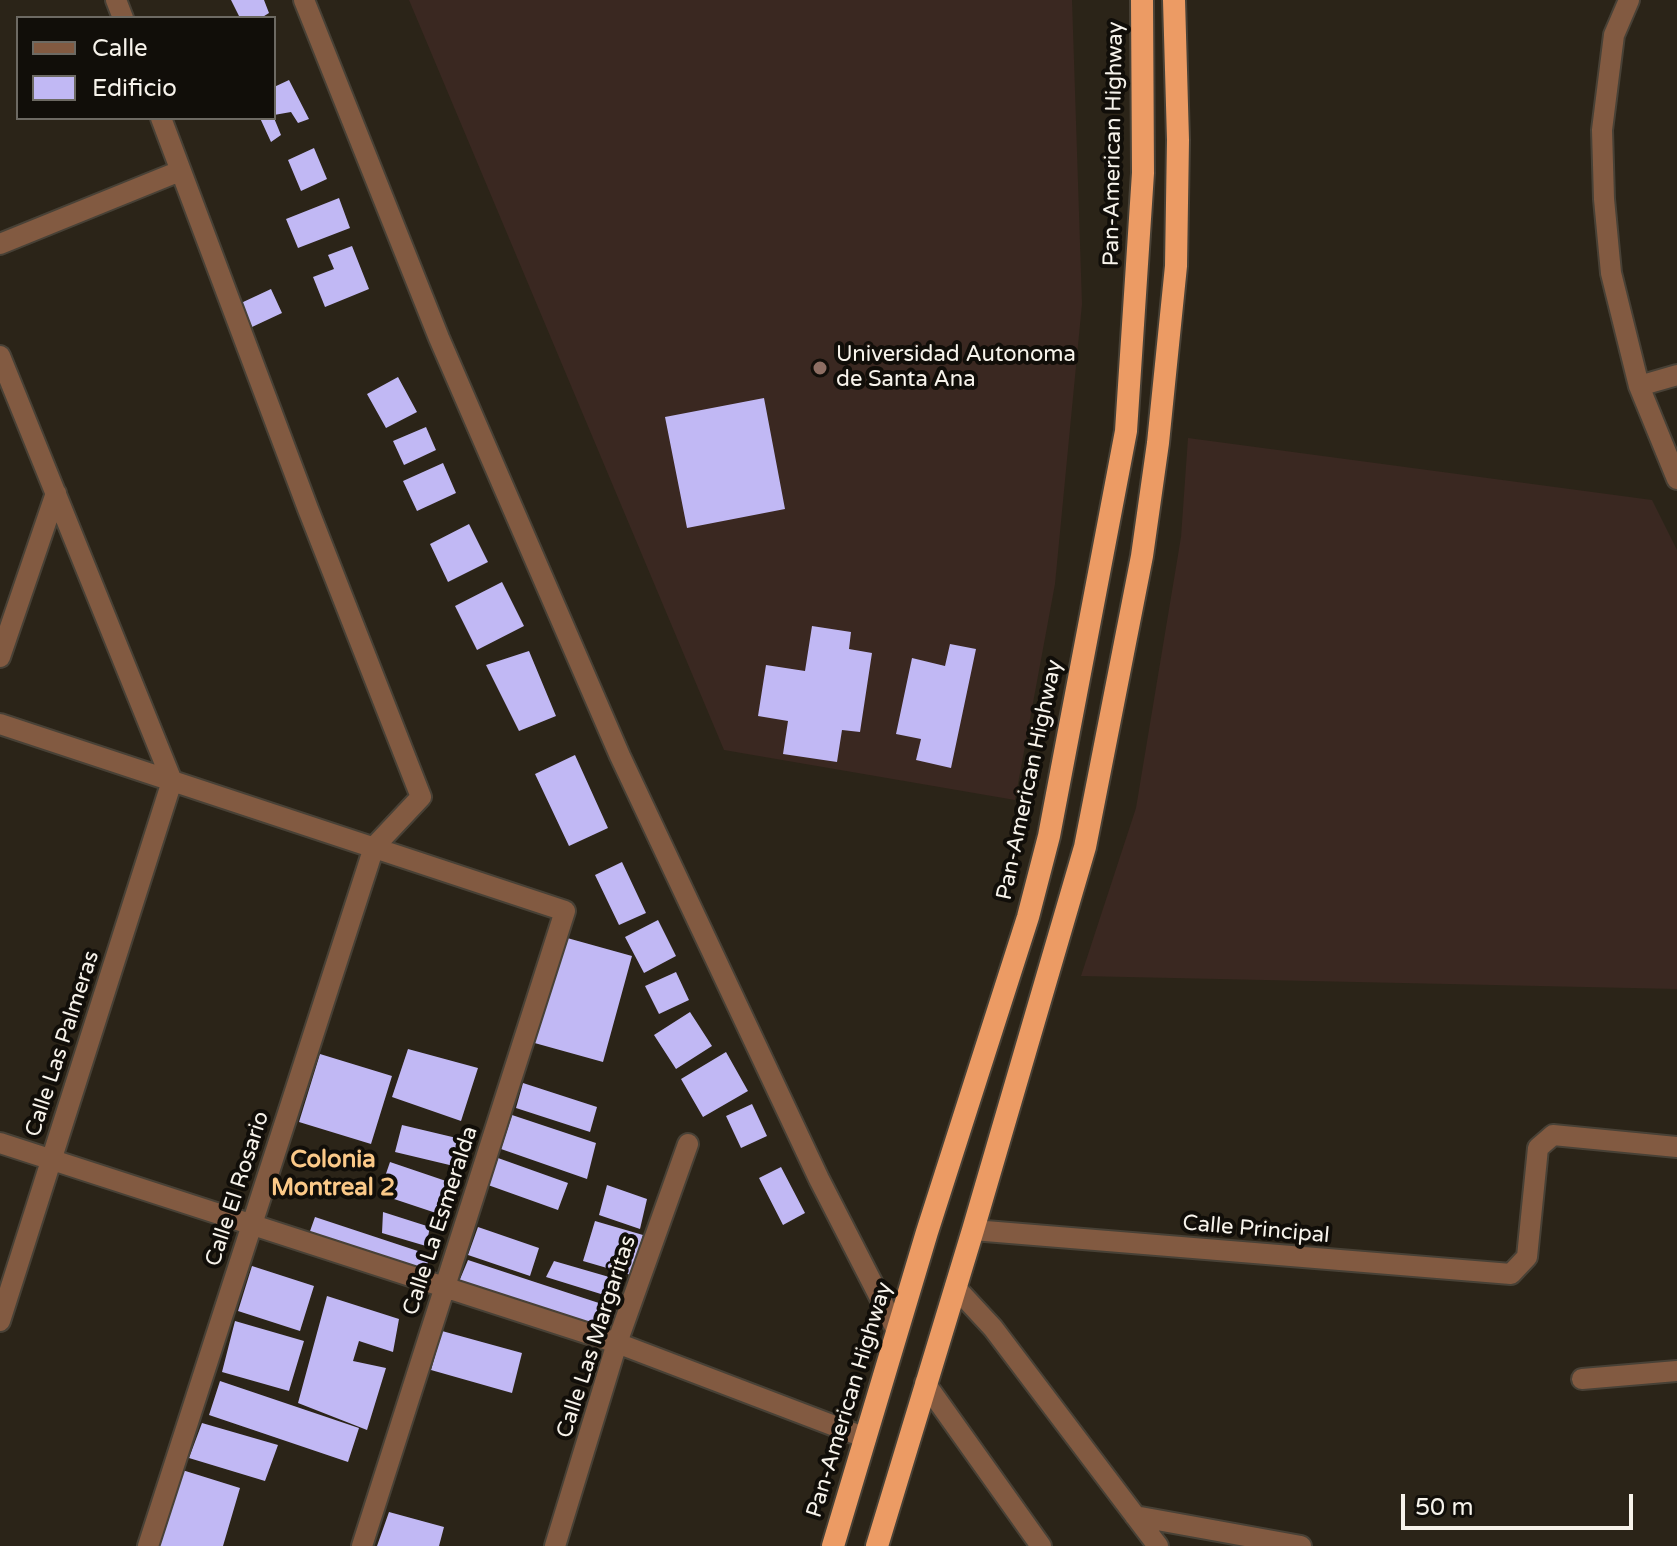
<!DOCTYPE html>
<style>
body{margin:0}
#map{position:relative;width:1677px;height:1546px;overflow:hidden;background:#2b2418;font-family:"Varela Round",sans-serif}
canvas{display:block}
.legend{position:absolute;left:16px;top:16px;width:260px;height:104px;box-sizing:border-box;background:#110e09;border:2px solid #6d6a63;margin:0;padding:10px 14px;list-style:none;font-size:24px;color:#f7f3eb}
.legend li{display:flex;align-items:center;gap:16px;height:40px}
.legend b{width:40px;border:2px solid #6d6a63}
.scale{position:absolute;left:1401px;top:1494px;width:232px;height:36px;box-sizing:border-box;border:4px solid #f7f3eb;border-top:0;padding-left:10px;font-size:24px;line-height:28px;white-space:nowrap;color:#f7f3eb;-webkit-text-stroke:6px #110e09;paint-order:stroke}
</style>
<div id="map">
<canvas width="1677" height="1546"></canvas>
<ul class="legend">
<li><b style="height:10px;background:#825a41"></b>Calle</li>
<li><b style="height:22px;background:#c1b8f4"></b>Edificio</li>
</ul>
<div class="scale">50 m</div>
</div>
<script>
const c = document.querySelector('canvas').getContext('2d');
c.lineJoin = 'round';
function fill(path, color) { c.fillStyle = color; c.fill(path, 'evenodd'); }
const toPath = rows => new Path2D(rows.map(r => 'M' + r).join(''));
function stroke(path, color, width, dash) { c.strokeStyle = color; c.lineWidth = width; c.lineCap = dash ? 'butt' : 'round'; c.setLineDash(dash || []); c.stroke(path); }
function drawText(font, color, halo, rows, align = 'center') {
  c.font = font + ' "Varela Round",sans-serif'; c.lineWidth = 8; c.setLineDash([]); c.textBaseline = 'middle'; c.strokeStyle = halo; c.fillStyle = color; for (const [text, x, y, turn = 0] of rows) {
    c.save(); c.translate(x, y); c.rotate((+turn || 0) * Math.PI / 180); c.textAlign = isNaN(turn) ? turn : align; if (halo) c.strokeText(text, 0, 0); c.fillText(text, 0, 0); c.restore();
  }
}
fill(toPath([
 [409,0,1072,0,1082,304,1055,584,1015,800,724,750],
 [1188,438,1652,500,1677,550,1677,989,1081,976,1136,808,1181,537]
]), '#3a2821');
fill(toPath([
 [231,0,264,0,269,13,261,18,240,18],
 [289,80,309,119,298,123,291,112,274,115,274,87],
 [260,118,274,118,281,135,271,142],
 [314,148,327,179,301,191,288,160],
 [339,198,350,228,298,248,286,219],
 [352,246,369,289,325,307,313,277,334,269,328,255],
 [271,289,282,313,252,327,241,303],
 [398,377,417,412,386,428,367,394],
 [764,398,785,509,687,528,665,417],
 [426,427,436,450,404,465,393,441],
 [443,463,456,493,417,511,403,481],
 [469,524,488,562,448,582,430,544],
 [502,582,524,626,477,650,455,606],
 [812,626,851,632,849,649,872,653,860,732,842,730,837,762,783,754,788,721,758,716,766,665,805,671],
 [950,644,976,649,951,768,916,760,921,739,896,734,912,658,945,666],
 [529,651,556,716,519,731,486,665],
 [575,755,608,828,569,846,535,774],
 [622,862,646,913,619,925,595,875],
 [658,920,676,956,644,973,625,937],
 [560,936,632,956,603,1062,531,1042],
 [676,972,689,1000,659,1014,645,986],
 [690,1012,712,1046,676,1069,654,1035],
 [408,1049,478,1068,461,1121,392,1097],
 [726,1052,748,1091,703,1117,681,1079],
 [320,1054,392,1076,371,1144,299,1122],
 [523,1083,597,1107,590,1132,516,1108],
 [752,1104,767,1136,741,1148,726,1116],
 [512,1115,596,1143,587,1179,501,1149],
 [402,1125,465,1140,458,1167,395,1152],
 [498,1158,568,1183,558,1210,488,1185],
 [390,1162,446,1181,436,1213,379,1194],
 [781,1167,805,1213,783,1225,759,1178],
 [607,1185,647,1199,640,1229,599,1215],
 [383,1212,430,1227,426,1246,382,1233],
 [315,1217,430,1255,425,1272,309,1234],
 [595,1221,643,1235,631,1275,583,1261],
 [478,1227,539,1248,530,1276,468,1255],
 [468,1260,608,1306,596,1328,458,1284],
 [554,1261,623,1281,617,1299,546,1277],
 [252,1266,314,1286,300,1331,238,1311],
 [327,1296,399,1319,393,1352,359,1341,353,1361,386,1368,367,1430,298,1403],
 [235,1321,304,1341,289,1391,222,1372],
 [442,1331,522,1353,512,1393,431,1370],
 [220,1381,359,1428,348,1462,209,1415],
 [202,1423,278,1445,265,1481,189,1458],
 [179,1469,240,1488,223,1546,156,1546],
 [389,1512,444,1527,439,1546,377,1546]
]), '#c1b8f4');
const minor = toPath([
 [116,0,123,18],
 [304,0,439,338,620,756,819,1179,897,1331],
 [1629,0,1614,35,1602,130,1604,199,1611,273,1639,386,1677,479],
 [0,244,180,171],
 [0,356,172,781,0,1321],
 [1639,386,1677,375],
 [0,657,56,493],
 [0,724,565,911,362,1546],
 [0,1143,617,1343,866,1438],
 [973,1230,1511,1274,1527,1257,1538,1148,1553,1135,1677,1147],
 [955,1287,993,1328,1158,1546],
 [1582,1379,1677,1371],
 [925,1383,1041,1546],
 [1135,1516,1301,1546],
 [148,1546,374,847,421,797,308,509,161,118],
 [555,1546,617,1343,688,1144]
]);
const trunk = toPath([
 [833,1546,927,1232,1028,917,1049,836,1126,431,1143,173,1142,0],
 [877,1546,973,1230,1085,847,1142,556,1158,443,1176,266,1178,140,1174,0]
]);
stroke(minor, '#484136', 24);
stroke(trunk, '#484136', 26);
stroke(minor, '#825a41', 20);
stroke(trunk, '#ec9b64', 22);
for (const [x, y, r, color] of [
 [820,368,8,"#8d6e63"]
]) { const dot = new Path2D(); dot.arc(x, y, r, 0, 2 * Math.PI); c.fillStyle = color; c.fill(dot); stroke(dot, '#110e09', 3); }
drawText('22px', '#f7f3eb', '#110e09', [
 ["Pan-American Highway",1114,144,-89],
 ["Pan-American Highway",1030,780,-78],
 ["Calle Las Palmeras",63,1044,-72],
 ["Calle El Rosario",238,1189,-72],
 ["Calle La Esmeralda",441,1221,-72],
 ["Calle Principal",1256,1230,5],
 ["Calle Las Margaritas",597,1337,-72],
 ["Pan-American Highway",850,1400,-73]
]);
drawText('22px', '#f7f3eb', '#110e09', [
 ["Universidad Autonoma",836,355],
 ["de Santa Ana",836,380]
], 'left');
drawText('bold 24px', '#fbc988', '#110e09', [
 ["Colonia",333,1161],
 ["Montreal 2",333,1189]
]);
</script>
